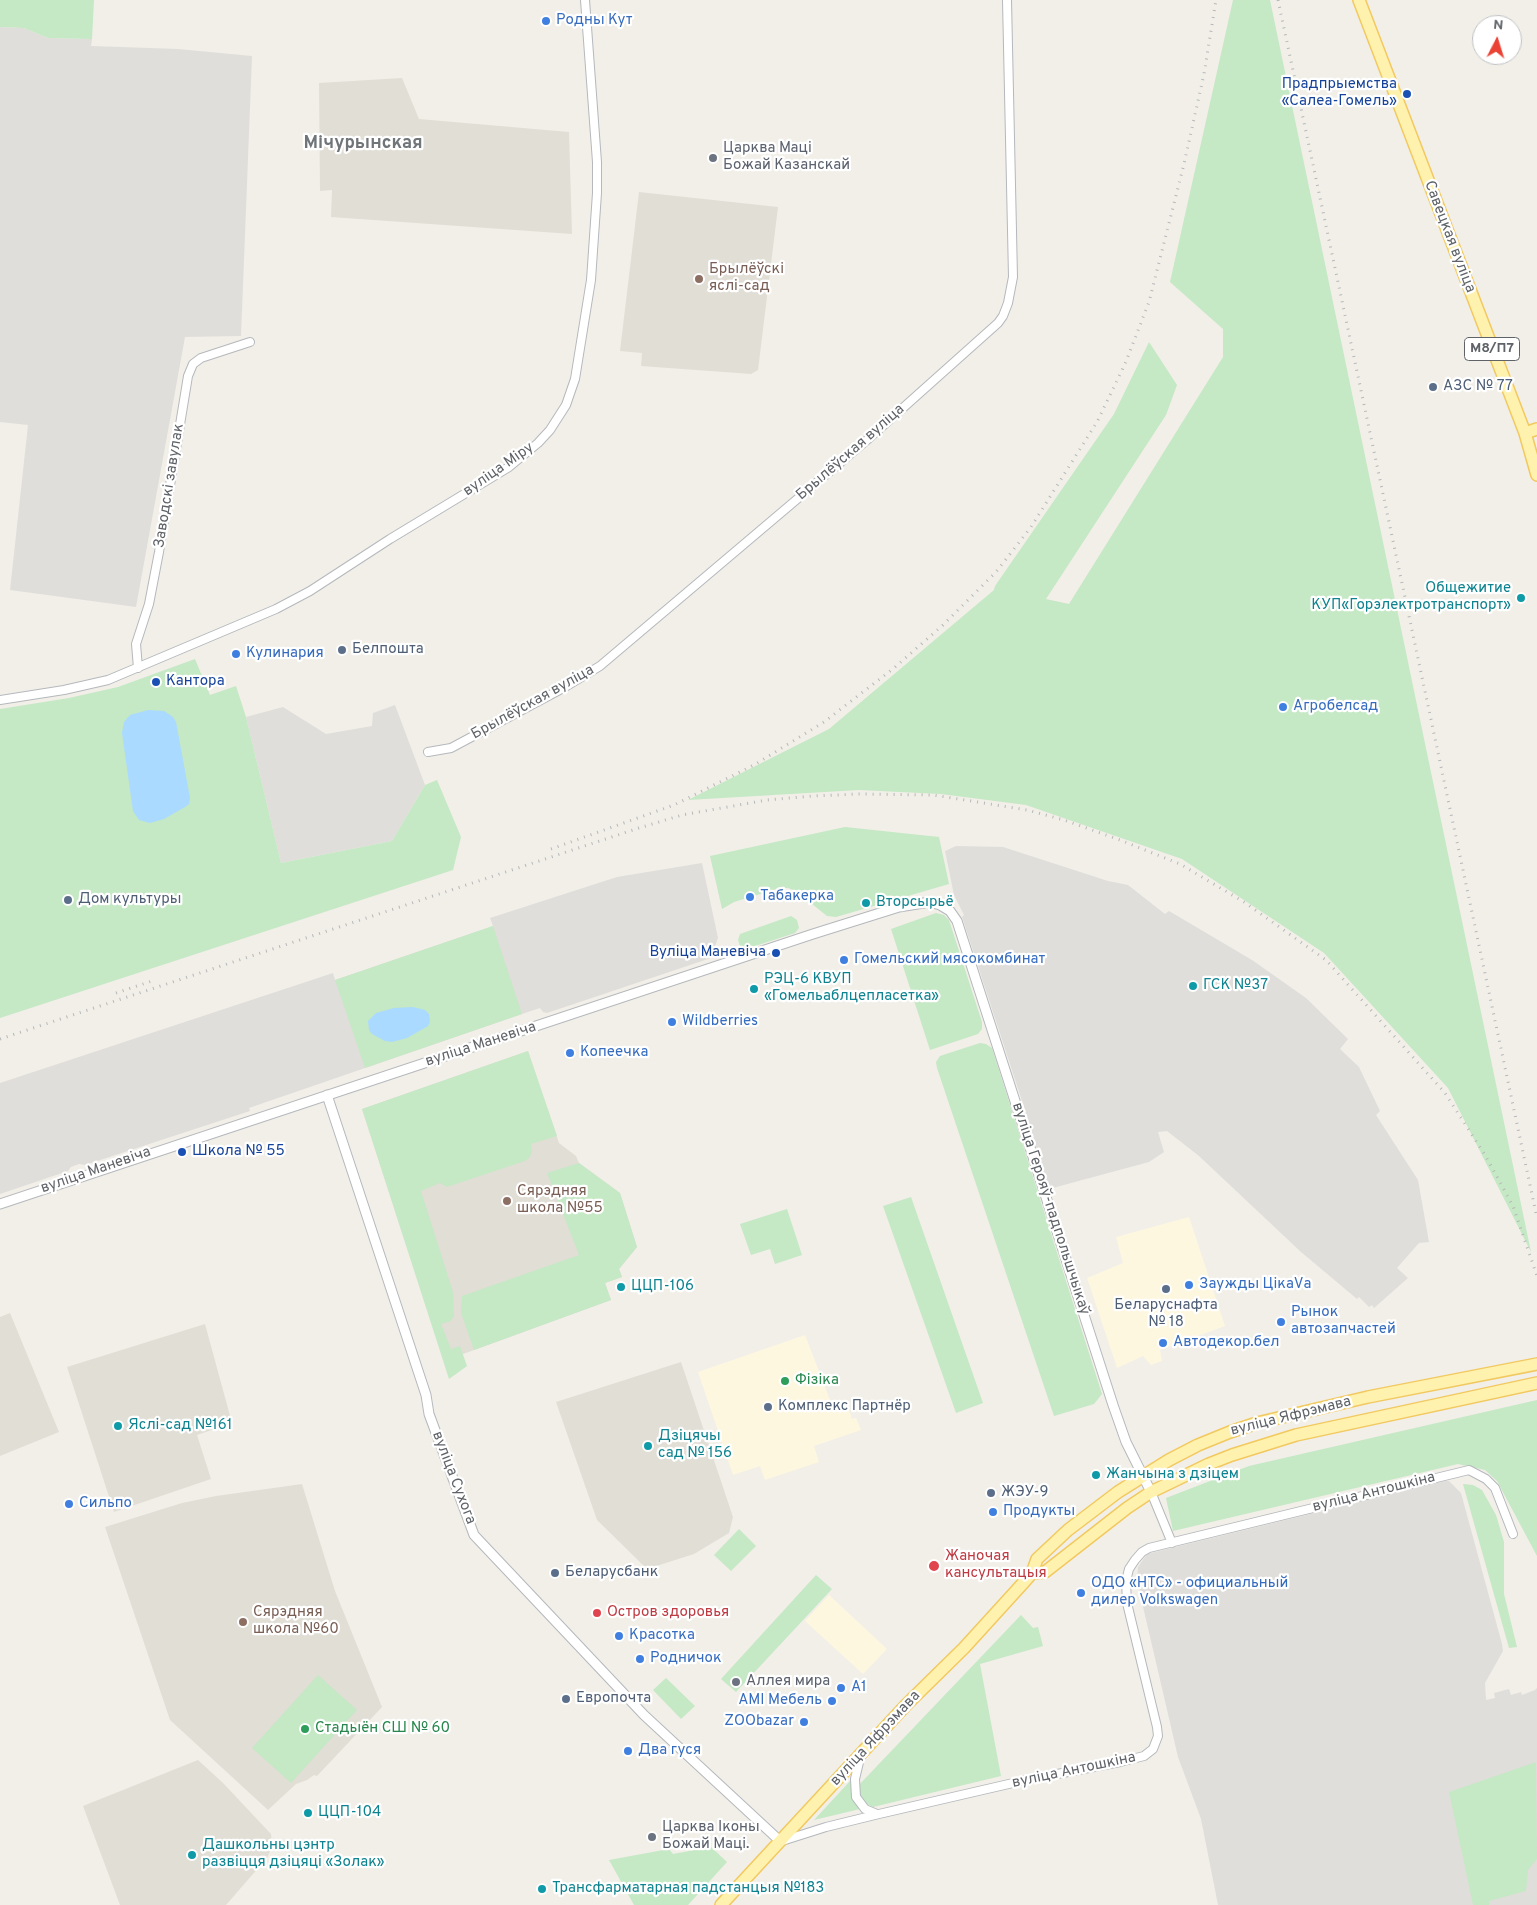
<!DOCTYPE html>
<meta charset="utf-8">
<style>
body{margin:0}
#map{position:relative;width:1537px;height:1905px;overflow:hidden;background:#f1efe8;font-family:Overpass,sans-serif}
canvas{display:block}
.north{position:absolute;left:1472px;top:15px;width:50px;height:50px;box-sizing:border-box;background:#fff;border:1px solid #bfc1c3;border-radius:50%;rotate:5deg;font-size:14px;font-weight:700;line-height:20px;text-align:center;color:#5f6368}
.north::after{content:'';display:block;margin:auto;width:18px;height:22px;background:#ea4335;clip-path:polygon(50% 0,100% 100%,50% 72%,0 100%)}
</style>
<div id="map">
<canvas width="1537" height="1905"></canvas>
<div class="north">N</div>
</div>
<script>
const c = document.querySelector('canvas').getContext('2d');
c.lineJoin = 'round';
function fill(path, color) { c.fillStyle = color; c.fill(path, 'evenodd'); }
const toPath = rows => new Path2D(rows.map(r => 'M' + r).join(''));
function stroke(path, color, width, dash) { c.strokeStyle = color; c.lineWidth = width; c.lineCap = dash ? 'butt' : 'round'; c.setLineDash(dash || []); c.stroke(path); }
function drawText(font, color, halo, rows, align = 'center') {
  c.font = font + ' Overpass,sans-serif'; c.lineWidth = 4.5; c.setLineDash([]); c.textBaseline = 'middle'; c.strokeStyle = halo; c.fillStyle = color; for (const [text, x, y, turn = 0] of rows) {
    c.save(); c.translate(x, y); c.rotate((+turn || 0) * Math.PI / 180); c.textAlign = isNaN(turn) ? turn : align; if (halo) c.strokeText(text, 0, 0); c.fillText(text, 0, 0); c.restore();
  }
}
fill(toPath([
 [1189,1217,1225,1326,1160,1350,1162,1361,1151,1365,1143,1356,1117,1368,1087,1278,1123,1263,1116,1237],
 [805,1335,833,1408,847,1404,852,1419,856,1418,861,1430,814,1446,819,1462,765,1480,760,1466,733,1475,698,1372],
 [829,1595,887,1649,863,1674,805,1621]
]), '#fef7e0');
fill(toPath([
 [0,27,24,28,48,38,92,39,91,46,178,49,252,56,241,336,185,337,136,607,10,590,28,425,0,422],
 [395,705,425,785,392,841,281,863,246,717,283,707,326,734,372,726,373,713],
 [956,846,1003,847,1108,881,1128,885,1165,914,1169,911,1252,960,1306,998,1348,1039,1340,1049,1359,1067,1380,1111,1376,1115,1418,1180,1429,1242,1419,1243,1397,1268,1408,1278,1374,1308,1372,1305,1369,1307,1359,1297,1357,1299,1301,1252,1199,1156,1167,1131,1158,1132,1164,1152,1149,1162,1049,1189,1024,1107,962,917,964,915,954,895,945,851],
 [702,863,718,938,711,958,547,1013,543,1012,540,1008,522,1014,249,1108,250,1111,85,1165,79,1164,71,1167,68,1171,0,1194,0,1083,333,973,335,980,493,926,490,918,617,877],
 [1445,1481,1449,1481,1461,1493,1502,1644,1503,1651,1485,1683,1486,1700,1495,1698,1494,1693,1509,1689,1511,1695,1521,1692,1522,1695,1535,1690,1537,1688,1537,1905,1218,1905,1201,1819,1178,1757,1137,1581,1138,1567,1147,1554]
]), '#e0deda');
fill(toPath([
 [402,78,419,119,569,132,572,234,331,217,332,190,320,191,319,83],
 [639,192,778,207,758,370,751,374,641,366,642,353,620,351],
 [528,1051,559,1143,576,1156,579,1163,620,1193,637,1247,619,1269,622,1277,605,1283,611,1300,444,1361,362,1109],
 [10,1313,59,1432,0,1456,0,1317],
 [205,1324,232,1423,197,1435,211,1479,114,1512,67,1367],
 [681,1362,733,1517,729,1533,694,1554,647,1569,597,1520,556,1402],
 [302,1484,335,1591,382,1707,317,1776,314,1775,307,1780,296,1784,268,1810,170,1720,105,1527,182,1503,216,1496],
 [198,1760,223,1783,271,1834,272,1847,267,1858,226,1905,120,1905,83,1806]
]), '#e1ded6');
fill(toPath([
 [0,0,94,0,92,39,48,38,24,28,0,27],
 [1233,0,1270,0,1531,1252,1448,1088,1324,953,1182,859,1026,805,941,794,859,790,688,800,829,729,994,590,995,586,1114,414,1149,342,1177,385,1166,415,1046,599,1069,604,1223,357,1223,329,1170,282],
 [195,659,210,695,236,686,246,717,281,863,392,841,425,785,437,780,461,837,453,870,0,1018,0,709,69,698,118,687],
 [845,827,939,837,949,884,836,917,827,916,796,891,788,888,780,888,734,902,722,909,710,856],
 [936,913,944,915,949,920,982,1022,982,1029,978,1034,930,1050,891,929],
 [791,916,797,920,799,928,795,933,746,949,740,946,738,940,740,934],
 [493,926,522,1014,365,1068,335,980],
 [980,1043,986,1044,992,1048,1102,1394,1094,1404,1054,1416,937,1068,936,1062,940,1056],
 [528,1051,557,1136,531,1144,532,1150,530,1157,525,1161,447,1187,440,1183,421,1191,453,1292,454,1316,451,1321,441,1324,451,1349,460,1346,467,1366,449,1379,362,1109],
 [579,1163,620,1193,637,1247,619,1269,622,1277,605,1283,611,1300,474,1350,461,1313,462,1296,579,1255,547,1173],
 [911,1197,983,1403,956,1413,883,1206],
 [787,1209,802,1255,775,1264,770,1249,751,1255,740,1224],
 [1537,1400,1537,1556,1497,1481,1485,1470,1458,1464,1173,1531,1166,1498,1249,1466],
 [1463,1484,1473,1485,1482,1490,1496,1515,1504,1542,1504,1594,1517,1647,1509,1648],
 [739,1529,756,1546,731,1571,714,1555],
 [816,1575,832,1589,736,1692,721,1679],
 [1021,1615,1033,1628,1038,1627,1043,1646,980,1664,1001,1776,873,1807,865,1803,859,1796,857,1787],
 [318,1675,357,1710,291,1783,252,1748],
 [666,1678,695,1706,681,1719,653,1690],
 [1536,1762,1537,1859,1528,1870,1526,1891,1489,1901,1489,1905,1473,1905,1449,1792],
 [851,1780,851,1796,860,1809,814,1820],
 [711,1847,727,1862,688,1905,634,1905,609,1860,669,1849,673,1854]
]), '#c5e8c5');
fill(toPath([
 [148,710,164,711,173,717,176,722,190,798,189,804,185,807,164,819,150,823,139,820,133,811,122,733,124,722,130,715],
 [413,1007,425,1010,429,1014,430,1022,428,1026,407,1038,392,1042,385,1041,372,1034,369,1030,368,1021,376,1013,394,1008]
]), '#aadaff');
const minor = toPath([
 [138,668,136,644,149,604,159,552,188,376,193,364,201,358,250,342],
 [0,700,64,690,108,680,276,609,310,591,390,539,509,467,538,443,550,430,566,405,575,379,591,280,597,193,597,162,585,0],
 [428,752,451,748,565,687,600,666,867,440,998,323,1003,316,1008,303,1013,277,1007,0],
 [1151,1492,1172,1543],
 [860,1758,855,1779,856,1797,865,1809,877,1814],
 [782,1841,826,1827,879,1814,1026,1780,1120,1762,1144,1756,1153,1749,1158,1736,1157,1727,1127,1603,1126,1581,1129,1569,1135,1560,1142,1552,1149,1548,1469,1470,1486,1479,1495,1488,1513,1534]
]);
const tertiary = toPath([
 [327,1095,426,1395,429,1414,474,1535,644,1715,780,1841],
 [0,1204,813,934,899,907,930,902,940,905,950,911,957,921,1113,1405,1126,1442,1151,1492]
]);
const primary = toPath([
 [1359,0,1525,433,1537,475],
 [1525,433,1537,429],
 [1032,1573,1045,1572,1127,1508,1151,1492,1209,1464,1232,1455,1296,1435,1537,1383],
 [721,1905,906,1705,964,1648,1025,1581,1032,1573,1037,1559,1068,1530,1118,1492,1169,1460,1198,1445,1230,1432,1257,1423,1368,1397,1537,1364]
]);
stroke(minor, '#b5b8bc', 10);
stroke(tertiary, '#b5b8bc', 11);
stroke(primary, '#f2c960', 14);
stroke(minor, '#fff', 8);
stroke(tertiary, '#fff', 9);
stroke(primary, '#fff2af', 11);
stroke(toPath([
 [1278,0,1537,1218],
 [551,849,674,805,754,765,824,722,894,668,943,625,996,572,1031,527,1097,422,1125,364,1149,302,1184,164,1204,74,1216,0],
 [116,993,152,981],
 [0,1039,639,828,682,815,767,800,813,796,859,794,933,795,965,800,1027,810,1064,820,1120,840,1180,864,1244,902,1326,960,1445,1093,1485,1155,1513,1206,1537,1276]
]), '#b6b7b8', 3, [1, 6]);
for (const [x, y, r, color] of [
 [546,21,5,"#3f7fe0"],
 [1407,94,5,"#1a4fb4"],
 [713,158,5,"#6b7280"],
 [699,279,5,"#8d6e63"],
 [1433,387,5,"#5c6f8a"],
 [1521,598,5,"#0f9aa8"],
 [342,650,5,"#5c6f8a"],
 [236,654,5,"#3f7fe0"],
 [156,682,5,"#1a4fb4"],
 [1283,707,5,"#3f7fe0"],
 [750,897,5,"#3f7fe0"],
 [68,900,5,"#5c6f8a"],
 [866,903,5,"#0f9aa8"],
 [776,953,5,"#1a4fb4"],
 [844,960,5,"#3f7fe0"],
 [1193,986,5,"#0f9aa8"],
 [754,989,5,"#0f9aa8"],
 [672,1022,5,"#3f7fe0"],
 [570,1053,5,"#3f7fe0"],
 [182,1152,5,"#1a4fb4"],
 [507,1201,5,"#8d6e63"],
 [1189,1285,5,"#3f7fe0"],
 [621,1287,5,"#0f9aa8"],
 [1166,1289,5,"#5c6f8a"],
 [1281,1322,5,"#3f7fe0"],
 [1163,1343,5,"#3f7fe0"],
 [785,1381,5,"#2e9e5b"],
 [768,1407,5,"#5c6f8a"],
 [118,1426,5,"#0f9aa8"],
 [648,1446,5,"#0f9aa8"],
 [1096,1475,5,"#0f9aa8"],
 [991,1493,5,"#5c6f8a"],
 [69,1504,5,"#3f7fe0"],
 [993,1512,5,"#3f7fe0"],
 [934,1566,6,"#e0444e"],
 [555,1573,5,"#5c6f8a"],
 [1081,1593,5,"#3f7fe0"],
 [597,1613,5,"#e0444e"],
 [243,1622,5,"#8d6e63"],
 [619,1636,5,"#3f7fe0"],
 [640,1659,5,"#3f7fe0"],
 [736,1682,5,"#6b7280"],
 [841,1688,5,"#3f7fe0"],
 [566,1699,5,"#5c6f8a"],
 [832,1701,5,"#3f7fe0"],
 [804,1722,5,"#3f7fe0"],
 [305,1729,5,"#2e9e5b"],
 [628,1751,5,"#3f7fe0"],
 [308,1813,5,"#0f9aa8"],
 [652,1837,5,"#6b7280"],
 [192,1855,5,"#0f9aa8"],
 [542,1889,5,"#0f9aa8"]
]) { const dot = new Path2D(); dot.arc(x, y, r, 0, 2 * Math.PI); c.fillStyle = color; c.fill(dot); stroke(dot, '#fff', 2); }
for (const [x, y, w] of [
 [1492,349,55]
]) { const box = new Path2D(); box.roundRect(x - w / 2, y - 11.5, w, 23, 4); c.fillStyle = '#fff'; c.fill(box); stroke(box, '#5f6368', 1); }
drawText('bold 14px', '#5f6368', null, [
 ["М8/П7",1492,349]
]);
drawText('15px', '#366cbe', '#fff', [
 ["Родны Кут",556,21],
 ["Кулинария",246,654],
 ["Агробелсад",1293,707],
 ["Табакерка",760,897],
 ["Гомельский мясокомбинат",854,960],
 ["Wildberries",682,1022],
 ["Копеечка",580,1053],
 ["Заужды ЦікаVа",1199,1285],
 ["Рынок",1291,1313],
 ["автозапчастей",1291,1330],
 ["Автодекор.бел",1173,1343],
 ["Сильпо",79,1504],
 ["Продукты",1003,1512],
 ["ОДО «НТС» - официальный",1091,1584],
 ["дилер Volkswagen",1091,1601],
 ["Красотка",629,1636],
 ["Родничок",650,1659],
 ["A1",851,1688],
 ["AMI Мебель",822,1701,"right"],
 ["ZOObazar",794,1722,"right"],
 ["Два гуся",638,1751]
], 'left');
drawText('15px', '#164399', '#fff', [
 ["Прадпрыемства",1397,85],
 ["«Салеа-Гомель»",1397,102],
 ["Кантора",166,682,"left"],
 ["Вуліца Маневіча",766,953],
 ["Школа № 55",192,1152,"left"]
], 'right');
drawText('15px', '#5b616d', '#fff', [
 ["Царква Маці",723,149],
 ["Божай Казанскай",723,166],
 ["Аллея мира",746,1682],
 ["Царква Іконы",662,1828],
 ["Божай Маці.",662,1845]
], 'left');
drawText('15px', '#5f6368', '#fff', [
 ["Савецкая вуліца",1449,237,69],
 ["Брылёўская вуліца",851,453,-41],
 ["вуліца Міру",499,470,-35],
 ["Заводскі завулак",170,486,-81],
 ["Брылёўская вуліца",533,703,-29],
 ["вуліца Маневіча",481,1045,-18],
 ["вуліца Маневіча",96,1171,-19],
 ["вуліца Герояў-падпольшчыкаў",1050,1209,72],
 ["вуліца Яфрэмава",1291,1417,-14],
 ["вуліца Сухога",453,1478,69],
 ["вуліца Антошкіна",1374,1493,-14],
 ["вуліца Яфрэмава",876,1739,-47],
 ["вуліца Антошкіна",1074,1771,-12]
]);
drawText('15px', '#785e54', '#fff', [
 ["Брылёўскі",709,270],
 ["яслі-сад",709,287],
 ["Сярэдняя",517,1192],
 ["школа №55",517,1209],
 ["Сярэдняя",253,1613],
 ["школа №60",253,1630]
], 'left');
drawText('15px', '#4e5e75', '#fff', [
 ["АЗС № 77",1443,387],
 ["Белпошта",352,650],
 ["Дом культуры",78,900],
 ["Беларуснафта",1166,1306,"center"],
 ["№ 18",1166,1323,"center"],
 ["Комплекс Партнёр",778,1407],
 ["ЖЭУ-9",1001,1493],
 ["Беларусбанк",565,1573],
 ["Европочта",576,1699]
], 'left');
drawText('15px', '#0d838f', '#fff', [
 ["Общежитие",1511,589,"right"],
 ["КУП«Горэлектротранспорт»",1511,606,"right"],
 ["Вторсырьё",876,903],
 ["РЭЦ-6 КВУП",764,980],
 ["«Гомельаблцепласетка»",764,997],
 ["ГСК №37",1203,986],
 ["ЦЦП-106",631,1287],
 ["Яслі-сад №161",128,1426],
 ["Дзіцячы",658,1437],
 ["сад № 156",658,1454],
 ["Жанчына з дзіцем",1106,1475],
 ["ЦЦП-104",318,1813],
 ["Дашкольны цэнтр",202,1846],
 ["развіцця дзіцяці «Золак»",202,1863],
 ["Трансфарматарная падстанцыя №183",552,1889]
], 'left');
drawText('15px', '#27864d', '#fff', [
 ["Фізіка",795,1381],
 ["Стадыён СШ № 60",315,1729]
], 'left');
drawText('15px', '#be3a42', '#fff', [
 ["Жаночая",945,1557],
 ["кансультацыя",945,1574],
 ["Остров здоровья",607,1613]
], 'left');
drawText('bold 18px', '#70757a', '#fff', [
 ["Мічурынская",363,144]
]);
</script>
